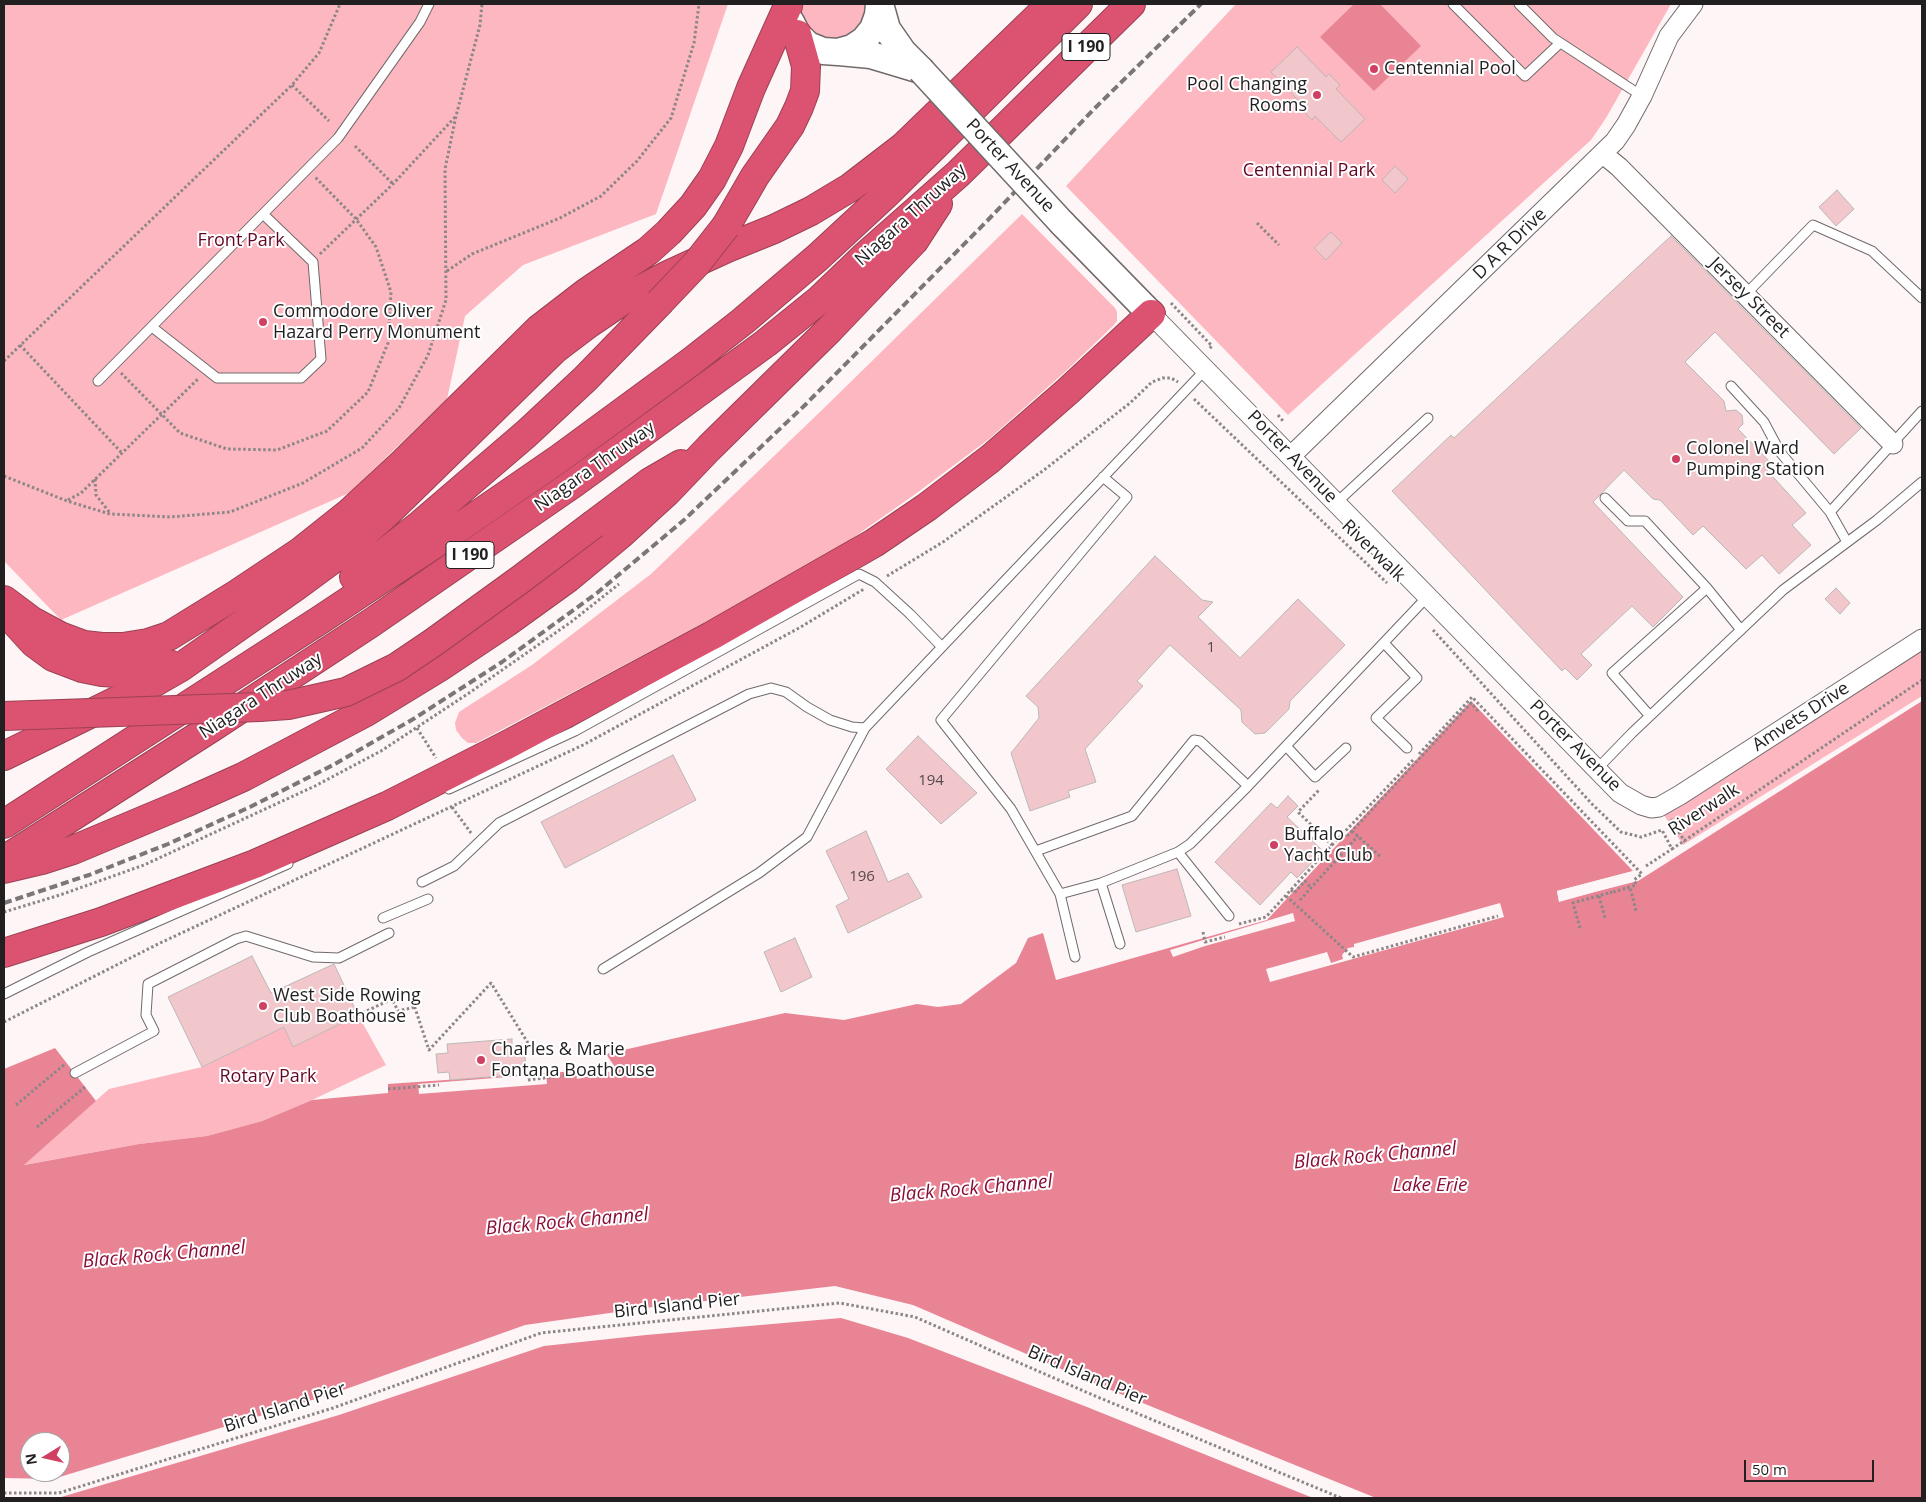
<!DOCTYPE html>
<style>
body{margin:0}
#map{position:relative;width:1926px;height:1502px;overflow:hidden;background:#fef5f6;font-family:"Open Sans",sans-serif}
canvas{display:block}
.frame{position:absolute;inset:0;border:5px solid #211f1f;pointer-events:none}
.north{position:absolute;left:20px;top:1432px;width:50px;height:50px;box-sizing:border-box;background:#fff;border:1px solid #a6a5a5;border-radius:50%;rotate:261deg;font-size:14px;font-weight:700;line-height:20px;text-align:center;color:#211f1f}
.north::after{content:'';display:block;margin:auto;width:18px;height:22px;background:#cf4063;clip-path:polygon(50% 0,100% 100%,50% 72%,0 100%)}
.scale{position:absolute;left:1744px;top:1460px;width:130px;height:22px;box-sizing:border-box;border:2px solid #211f1f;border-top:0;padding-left:6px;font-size:15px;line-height:18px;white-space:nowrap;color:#211f1f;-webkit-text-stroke:4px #fff;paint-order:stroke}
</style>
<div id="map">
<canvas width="1926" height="1502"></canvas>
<div class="frame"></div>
<div class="north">N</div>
<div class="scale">50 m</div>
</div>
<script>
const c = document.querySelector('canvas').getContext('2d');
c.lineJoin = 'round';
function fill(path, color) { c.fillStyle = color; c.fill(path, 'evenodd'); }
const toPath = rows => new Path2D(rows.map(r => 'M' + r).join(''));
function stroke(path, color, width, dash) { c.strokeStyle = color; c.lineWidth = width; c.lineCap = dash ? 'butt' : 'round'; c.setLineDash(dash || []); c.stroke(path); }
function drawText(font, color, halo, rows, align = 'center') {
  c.font = font + ' "Open Sans",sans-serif'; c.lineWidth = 4; c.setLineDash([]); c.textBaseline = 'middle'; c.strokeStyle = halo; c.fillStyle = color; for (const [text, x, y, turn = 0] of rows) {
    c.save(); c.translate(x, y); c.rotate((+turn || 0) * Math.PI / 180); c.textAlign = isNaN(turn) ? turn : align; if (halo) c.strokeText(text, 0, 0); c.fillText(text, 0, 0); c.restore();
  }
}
fill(toPath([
 [4,4,728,4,656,214,523,265,465,316,447,399,349,493,61,620,4,561],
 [797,4,869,4,865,25,836,44,804,30],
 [1236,4,1671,4,1606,118,1591,140,1288,415,1066,186],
 [1022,214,1115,308,1117,312,1117,321,1113,326,1066,371,989,439,914,495,847,542,734,607,501,730,476,743,468,743,462,738,456,730,455,723,459,712,532,665,651,574,822,410],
 [1922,639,1922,696,1683,845,1659,807],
 [358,1015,386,1065,312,1100,262,1121,207,1136,139,1144,23,1165,109,1089,202,1067,284,1027,293,1047]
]), '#fdb7c0');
fill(toPath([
 [1354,4,1380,4,1421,46,1374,91,1320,37],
 [1471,701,1633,871,1557,891,1559,901,1638,881,1922,701,1922,1498,4,1498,4,1069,55,1048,96,1101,24,1165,139,1144,207,1136,262,1121,312,1100,388,1093,388,1084,576,1071,577,1079,617,1070,606,1054,785,1013,844,1020,917,1004,938,1007,961,1004,1016,963,1028,938,1043,933,1056,980,1267,920],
 [30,1442,60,1442,60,1472,30,1472]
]), '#e98495');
fill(toPath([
 [1633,871,1633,873,1560,893,1561,899,1639,877,1641,879,1559,902,1557,891],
 [1500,903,1504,917,1270,982,1266,969,1327,952,1331,963,1343,959,1342,955,1348,948,1354,947,1354,944],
 [1293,913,1295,921,1205,946,1173,957,1170,950],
 [546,1074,547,1084,419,1094,418,1084],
 [835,1286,913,1305,1096,1384,1376,1498,1313,1498,1087,1407,908,1338,841,1318,646,1335,544,1346,339,1415,58,1498,4,1498,4,1478,53,1479,332,1394,525,1325,645,1308]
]), '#fef5f6');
const building = toPath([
 [1297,47,1326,77,1329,74,1340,85,1336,89,1365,119,1341,142,1315,116,1312,120,1295,103,1298,100,1271,72,1297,47],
 [1395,166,1408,179,1395,193,1382,180,1395,166],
 [1837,190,1854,209,1836,226,1819,207,1837,190],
 [1331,232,1342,243,1326,260,1314,248,1331,232],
 [1671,236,1861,428,1834,454,1715,332,1685,362,1724,401,1726,411,1736,410,1742,415,1743,424,1738,429,1770,462,1764,467,1806,513,1792,525,1811,545,1779,574,1762,555,1746,569,1703,526,1693,535,1660,500,1653,499,1624,470,1593,502,1683,597,1653,627,1632,606,1581,654,1592,665,1577,680,1565,668,1562,671,1392,491,1451,435,1454,438,1671,236],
 [1155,556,1202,600,1213,602,1198,617,1240,658,1298,599,1345,645,1290,701,1289,709,1265,733,1255,734,1242,722,1241,710,1170,645,1137,681,1143,686,1085,749,1096,782,1068,791,1070,797,1030,811,1011,753,1039,718,1038,707,1026,696,1155,556],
 [1836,588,1850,603,1840,614,1825,599,1836,588],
 [918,736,977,793,941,824,886,769,918,736],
 [673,755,696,800,565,868,541,822,673,755],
 [1288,796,1298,806,1287,817,1323,851,1297,878,1291,872,1260,905,1215,862,1271,803,1277,808,1288,796],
 [866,831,888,882,908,873,922,897,848,933,836,906,849,899,826,851,866,831],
 [1177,869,1191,916,1136,932,1122,885,1177,869],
 [795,938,812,977,781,992,764,952,795,938],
 [252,956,271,993,334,964,358,1015,293,1047,284,1027,202,1067,168,997,252,956],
 [512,1039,512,1047,524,1046,526,1067,514,1068,514,1075,450,1080,449,1072,438,1073,436,1054,448,1053,447,1044,512,1039]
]);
fill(building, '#f2c7cc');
stroke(building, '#bdb6b7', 1);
const lane = toPath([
 [1453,4,1525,76,1560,43],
 [1519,4,1553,38,1642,96],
 [1746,294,1813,225,1872,251,1922,298],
 [152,327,217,378,301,378,321,359,313,262,263,214],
 [98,381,338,138,420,22,429,4],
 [1731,386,1764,422,1780,452,1830,512],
 [1605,498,1628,521,1645,521,1707,588],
 [1336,503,1428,418],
 [1847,542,1830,512,1922,411],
 [1384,643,1417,678,1376,718,1407,748],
 [1650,716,1612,673,1707,588,1741,630],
 [1286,746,1315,777,1346,748],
 [1597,769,1632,733,1783,590,1877,520,1922,482],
 [449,789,575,731,859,574,875,582,910,614,942,647],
 [1036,851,1132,816,1194,740,1200,741,1248,786],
 [1178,852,1229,916],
 [422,882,454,866,499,823,749,694,771,688,786,692,807,707,830,720,852,727,865,728,1206,369],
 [1101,883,1120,944],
 [1060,894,1011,809,941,720,1127,497,1103,477],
 [383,918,428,899],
 [1075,957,1060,894,1101,883,1178,852,1190,844,1248,786,1428,596],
 [603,969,759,873,807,837,865,728],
 [4,994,88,952,288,864],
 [75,1073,154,1031,146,1015,148,984,236,939,246,936,313,957,339,958,389,933]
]);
const street = toPath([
 [1603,154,1619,167,1893,444],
 [1151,314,1620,793,1641,805,1651,808,1659,807,1680,795,1922,639],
 [1291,456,1615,141,1626,125,1642,96,1669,36,1693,4]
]);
const secondary = toPath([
 [880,4,887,29,903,52,920,69],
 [791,22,797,34,808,45,823,51,838,52,852,48,864,40,873,29,878,15,879,4],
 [839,52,871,55,921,70],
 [1062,223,1151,314]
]);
const highway = toPath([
 [726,226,755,176,790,126,799,107,805,91,806,66,797,34],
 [594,524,650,482,681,464],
 [354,577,421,524,526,434,585,379,659,303],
 [4,600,32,621,60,636,84,645,102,647,123,647,148,643,169,636,237,594,300,552,349,513,404,462,539,329,587,292,648,251,669,232,693,206,712,179,729,146,751,88,788,6],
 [13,620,34,643,53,657,82,668,102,672,118,673,153,669,169,664],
 [4,756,155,682,181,667,295,587,344,551,386,514,555,349,588,324,634,293,666,276,727,248,774,229,811,211,851,187,903,147,1051,4],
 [4,824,320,620,460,527,560,458,692,361,743,321,817,258,885,195,1078,4],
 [4,860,211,728,371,623,574,483,766,343,818,301,864,257,958,174,1131,4],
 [4,869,42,860,73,850,185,803,243,777,366,712,438,668,507,622,568,578,621,534,667,492,709,448,830,329,914,241,938,204],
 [4,953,101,922,255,864,387,806,507,745,711,636,874,543,927,507,990,459,1068,391,1151,314]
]);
stroke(lane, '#716a6b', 11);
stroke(street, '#716a6b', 21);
stroke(secondary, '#716a6b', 29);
stroke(highway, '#9b4154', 30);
stroke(toPath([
 [292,85,329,121],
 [355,146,393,184],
 [1257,223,1279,245],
 [320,254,393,184,456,116],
 [447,271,472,254,560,218,601,196,637,161,671,118,694,43,699,4],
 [1171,303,1212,346,1209,349],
 [20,345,121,452],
 [4,361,292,85,319,53,340,4],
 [121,373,180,433,227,449,277,450,327,431,368,392,388,343,391,292,376,247,356,219,315,177],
 [1194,399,1387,583],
 [1278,415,1283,421],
 [4,476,67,501,110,514,170,517,230,512,303,483,362,448,399,408,428,355,446,300,445,169,456,116,480,25,482,4],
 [95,479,96,495,110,513],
 [68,500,81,493,198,379],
 [887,576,943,542,1044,470,1130,403,1152,382,1163,378,1171,378,1178,382],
 [1433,630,1592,804,1621,832,1641,837,1662,830,1672,849,1922,680],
 [417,728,436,758],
 [1419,754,1472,697,1642,874,1634,880,1636,885,1610,893],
 [452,807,471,833],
 [1671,819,1685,842],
 [1352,831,1381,857],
 [1343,835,1346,837,1351,832,1471,703,1478,711],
 [1311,839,1319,832],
 [1332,845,1414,759],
 [1646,866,1672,849],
 [1627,888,1630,887,1636,911],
 [1291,890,1294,893,1305,881,1311,888],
 [1286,896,1353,957,1498,916],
 [1599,896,1605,918],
 [1300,900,1358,836],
 [4,912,60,895,144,865,315,786,381,751,472,691,571,622,619,584],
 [1239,924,1266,917,1332,845,1298,812,1319,790],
 [1580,928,1573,903,1612,892],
 [1203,932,1205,942,1225,937],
 [413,1002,429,1050,491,983,528,1043],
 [358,1015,392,999,398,1011,415,1007],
 [4,1022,158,944,583,745,799,628,864,589],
 [528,1080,576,1074],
 [388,1089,439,1085],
 [16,1105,65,1064],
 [37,1127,85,1087],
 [4,1493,59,1493,333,1408,541,1333,840,1303,915,1317,1088,1393,1341,1498]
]), '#8c8687', 3, [2.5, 2.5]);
stroke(lane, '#fff', 9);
stroke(street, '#fff', 19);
stroke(secondary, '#fff', 26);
stroke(highway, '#dc5371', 28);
stroke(toPath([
 [4,903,89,875,168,844,250,807,333,765,415,718,502,662,597,593,684,520,805,405,987,221,1094,109,1201,4]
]), '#7b7677', 4, [8, 4]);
const secondaryBridge = toPath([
 [921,70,1062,223]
]);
const highwayBridge = toPath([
 [659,303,697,263,726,226],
 [4,716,260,707,288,705,346,692,397,667,434,642,521,579,594,524]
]);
stroke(secondaryBridge, '#716a6b', 29, []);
stroke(highwayBridge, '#9b4154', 30, []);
stroke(secondaryBridge, '#fff', 26);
stroke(highwayBridge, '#dc5371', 28);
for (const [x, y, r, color] of [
 [1374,69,5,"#cf4063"],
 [1317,95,5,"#cf4063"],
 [263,322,5,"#cf4063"],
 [1676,459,5,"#cf4063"],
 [1274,845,5,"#cf4063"],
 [263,1006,5,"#cf4063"],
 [481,1060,5,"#cf4063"]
]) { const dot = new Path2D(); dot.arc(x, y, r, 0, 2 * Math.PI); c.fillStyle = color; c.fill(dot); stroke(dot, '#fff', 2); }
drawText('15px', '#55494a', null, [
 ["1",1211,648],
 ["194",931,781],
 ["196",862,877]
]);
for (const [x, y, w] of [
 [1086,47,48],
 [470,555,48]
]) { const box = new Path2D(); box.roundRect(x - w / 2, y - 13.5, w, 27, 4); c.fillStyle = '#fff'; c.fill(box); stroke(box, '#211f1f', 1); }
drawText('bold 16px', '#211f1f', null, [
 ["I 190",1086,47],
 ["I 190",470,555]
]);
drawText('18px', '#211f1f', '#fff', [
 ["Centennial Pool",1384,69],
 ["Pool Changing",1307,85,"right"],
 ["Rooms",1307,106,"right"],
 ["Commodore Oliver",273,312],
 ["Hazard Perry Monument",273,333],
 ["Colonel Ward",1686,449],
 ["Pumping Station",1686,470],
 ["Buffalo",1284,835],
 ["Yacht Club",1284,856],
 ["West Side Rowing",273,996],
 ["Club Boathouse",273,1017],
 ["Charles & Marie",491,1050],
 ["Fontana Boathouse",491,1071]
], 'left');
drawText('18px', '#211f1f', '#fff', [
 ["Porter Avenue",1010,166,47],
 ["Niagara Thruway",911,215,-42],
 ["D A R Drive",1510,244,-44],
 ["Jersey Street",1749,298,45],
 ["Porter Avenue",1292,457,46],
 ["Niagara Thruway",595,467,-35],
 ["Riverwalk",1373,551,44],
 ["Niagara Thruway",261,696,-33],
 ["Amvets Drive",1801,717,-33],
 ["Porter Avenue",1575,746,45],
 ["Riverwalk",1704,810,-33],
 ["Bird Island Pier",677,1306,-6],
 ["Bird Island Pier",1087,1376,23],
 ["Bird Island Pier",285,1408,-18]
]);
drawText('18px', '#630625', '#fff', [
 ["Centennial Park",1309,171],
 ["Front Park",241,241],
 ["Rotary Park",268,1077]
]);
drawText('italic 19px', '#890d36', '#fff', [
 ["Black Rock Channel",1375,1156,-5],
 ["Lake Erie",1430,1186],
 ["Black Rock Channel",971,1189,-5],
 ["Black Rock Channel",567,1222,-5],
 ["Black Rock Channel",164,1255,-5]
]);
</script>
